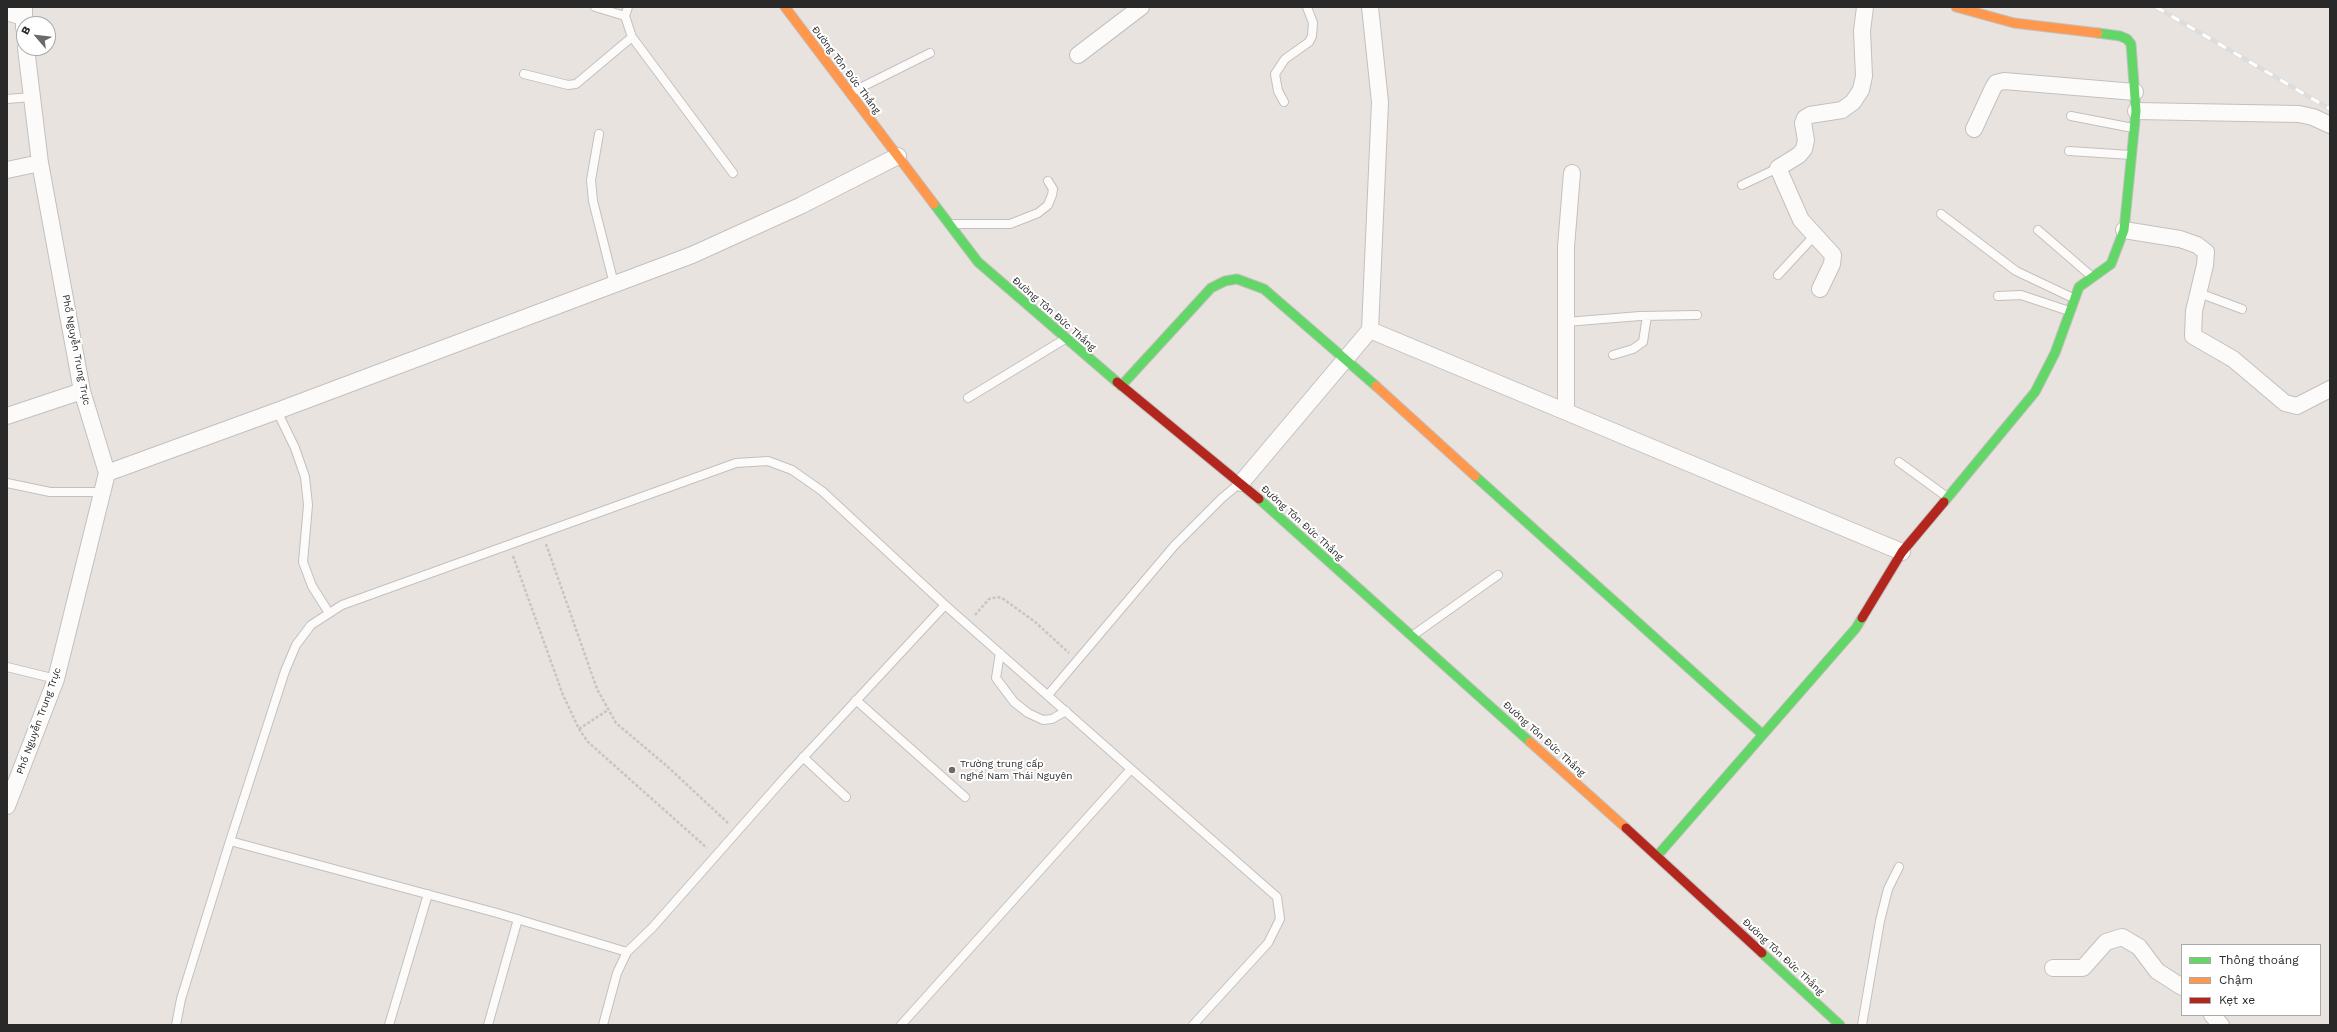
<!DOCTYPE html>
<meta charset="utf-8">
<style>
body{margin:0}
#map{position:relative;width:2337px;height:1032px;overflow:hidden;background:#e8e3de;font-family:"Work Sans",sans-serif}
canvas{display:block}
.frame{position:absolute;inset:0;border:8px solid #292929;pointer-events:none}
.legend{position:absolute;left:2181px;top:944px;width:140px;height:72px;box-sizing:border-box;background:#fff;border:1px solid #a9a9a9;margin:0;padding:5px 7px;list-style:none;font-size:12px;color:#292929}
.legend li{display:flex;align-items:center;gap:8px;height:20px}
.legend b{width:20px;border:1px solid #a9a9a9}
.north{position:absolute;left:16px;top:16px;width:40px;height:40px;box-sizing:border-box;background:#fff;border:1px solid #a9a9a9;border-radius:50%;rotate:298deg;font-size:11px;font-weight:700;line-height:16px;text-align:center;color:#292929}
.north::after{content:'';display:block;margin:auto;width:14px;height:18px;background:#6c6a68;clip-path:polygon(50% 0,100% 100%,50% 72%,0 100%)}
</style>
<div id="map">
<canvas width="2337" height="1032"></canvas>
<div class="frame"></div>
<ul class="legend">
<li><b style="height:5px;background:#63d668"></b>Thông thoáng</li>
<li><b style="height:5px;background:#ff974d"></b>Chậm</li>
<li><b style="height:5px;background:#b3261e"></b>Kẹt xe</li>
</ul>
<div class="north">B</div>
</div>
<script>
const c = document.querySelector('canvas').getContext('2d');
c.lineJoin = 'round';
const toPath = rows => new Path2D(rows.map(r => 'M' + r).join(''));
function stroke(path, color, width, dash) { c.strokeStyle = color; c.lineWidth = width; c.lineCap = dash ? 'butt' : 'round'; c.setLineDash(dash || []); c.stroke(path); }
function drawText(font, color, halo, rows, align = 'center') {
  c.font = font + ' "Work Sans",sans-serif'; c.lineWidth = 4; c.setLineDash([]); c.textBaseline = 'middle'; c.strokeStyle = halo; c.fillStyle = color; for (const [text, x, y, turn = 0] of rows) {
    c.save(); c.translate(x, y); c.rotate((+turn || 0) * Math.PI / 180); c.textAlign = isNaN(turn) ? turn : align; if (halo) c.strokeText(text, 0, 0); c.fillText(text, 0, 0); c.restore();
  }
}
const lane = toPath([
 [595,7,625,16],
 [628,7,625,16,632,37,733,173],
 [524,74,568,85,576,84,632,37],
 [850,93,930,53],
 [7,99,32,97],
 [1284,102,1278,91,1275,74,1285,59,1309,42,1312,36,1313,23,1307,7],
 [2071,116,2133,128],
 [599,134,591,180,593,201,614,284],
 [2069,151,2131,155],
 [1742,185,1778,168],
 [1941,214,2016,271,2073,298],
 [954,224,1010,224,1038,213,1048,205,1052,195,1053,189,1048,181],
 [2038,230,2090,275],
 [1778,275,1815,235],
 [2199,293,2242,309],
 [1998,296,2021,295,2069,311],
 [1566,322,1640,316,1697,315],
 [1613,355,1633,349,1643,342,1647,316],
 [968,398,1065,339],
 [277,411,295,448,305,477,308,505,303,562,312,586,329,613],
 [1899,462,1947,497],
 [7,483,50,492,102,492],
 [1412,636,1498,575],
 [1000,653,996,678,1014,702,1028,713,1043,720,1052,719,1066,711],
 [7,667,56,679],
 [1048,695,1174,546,1222,498,1240,483],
 [856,700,965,797],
 [803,757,846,797],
 [1131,769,1277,897,1280,919,1268,943,1193,1025],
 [627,952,497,913,230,841,285,671,296,645,311,625,342,605,736,463,768,461,792,470,822,491,945,605,1131,769,901,1025],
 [176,1025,181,999,230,841],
 [389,1025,428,894],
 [488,1025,518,919],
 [603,1025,617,973,627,952,652,928,787,775,945,605],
 [1862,1025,1880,921,1888,889,1899,867]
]);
const street = toPath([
 [24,7,24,28],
 [7,12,23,17],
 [1078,55,1141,7],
 [2136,111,2299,114,2313,117,2330,125],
 [1974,129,1993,88,1996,83,2004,81,2135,92],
 [7,170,40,163],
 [2124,230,2180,239,2197,245,2206,252,2205,265,2194,311,2193,336,2233,359,2285,403,2297,406,2330,389],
 [1820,289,1832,264,1833,255,1801,220,1778,168,1799,155,1804,149,1806,140,1803,123,1805,118,1810,115,1842,110,1853,102,1861,90,1864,76,1862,31,1865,7],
 [1370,330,1902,552],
 [1566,411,1566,247,1572,173],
 [7,416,82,391],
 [107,473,277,411,692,255,800,206,898,156],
 [1241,483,1370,330,1380,102,1370,7],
 [7,806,56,679,107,473,82,391,40,163,26,48],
 [2053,968,2083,968,2106,942,2122,937,2139,947,2157,971,2182,987],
 [2212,1015,2221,1025]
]);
const fast = toPath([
 [934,204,978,262,1117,382],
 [1121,386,1211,288,1225,281,1237,279,1264,289,1376,386],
 [1475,476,1762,734],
 [1259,499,1530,742],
 [1944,502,2035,392,2055,353,2079,287,2111,264,2124,230,2136,111,2131,44,2127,39,2120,36,2098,33],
 [1657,856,1856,628,1862,618],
 [1762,953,1840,1025]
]);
const slow = toPath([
 [785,7,934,204],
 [1956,7,2014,23,2098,33],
 [1376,386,1475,476],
 [1530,742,1626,828]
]);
const jam = toPath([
 [1117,382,1259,499],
 [1862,618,1902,552,1944,502],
 [1626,828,1762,953]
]);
stroke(lane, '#c2c0c0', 10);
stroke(street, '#c2c0c0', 18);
stroke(fast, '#c2c0c0', 11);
stroke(slow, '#c2c0c0', 11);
stroke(jam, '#c2c0c0', 11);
stroke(toPath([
 [546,544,597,689,616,723,668,767,728,823],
 [513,556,563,695,579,729,588,742,707,848],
 [975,615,989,599,997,597,1002,598,1034,621,1069,653],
 [579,729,608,710]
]), '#c6c5c5', 2.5, [3, 2]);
stroke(lane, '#fcfbfa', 8);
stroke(street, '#fcfbfa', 16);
stroke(fast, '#63d668', 9);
stroke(slow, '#ff974d', 9);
stroke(jam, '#b3261e', 9);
const rail = toPath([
 [2156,7,2330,109]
]);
stroke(rail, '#ddddde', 4.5);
stroke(rail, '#fff', 3, [9]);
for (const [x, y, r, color] of [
 [952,770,4,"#6c6a68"]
]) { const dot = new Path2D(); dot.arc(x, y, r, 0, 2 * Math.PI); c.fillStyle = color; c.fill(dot); stroke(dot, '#fff', 1.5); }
drawText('10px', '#292929', '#fff', [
 ["Đường Tôn Đức Thắng",846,70,53],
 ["Đường Tôn Đức Thắng",1054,314,41],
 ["Phố Nguyễn Trung Trực",76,350,79],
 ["Đường Tôn Đức Thắng",1302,523,42],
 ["Phố Nguyễn Trung Trực",39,721,-70],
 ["Đường Tôn Đức Thắng",1544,739,42],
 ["Đường Tôn Đức Thắng",1783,957,43]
]);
drawText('10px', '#292929', '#fff', [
 ["Trường trung cấp",960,764],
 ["nghề Nam Thái Nguyên",960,776]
], 'left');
</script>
